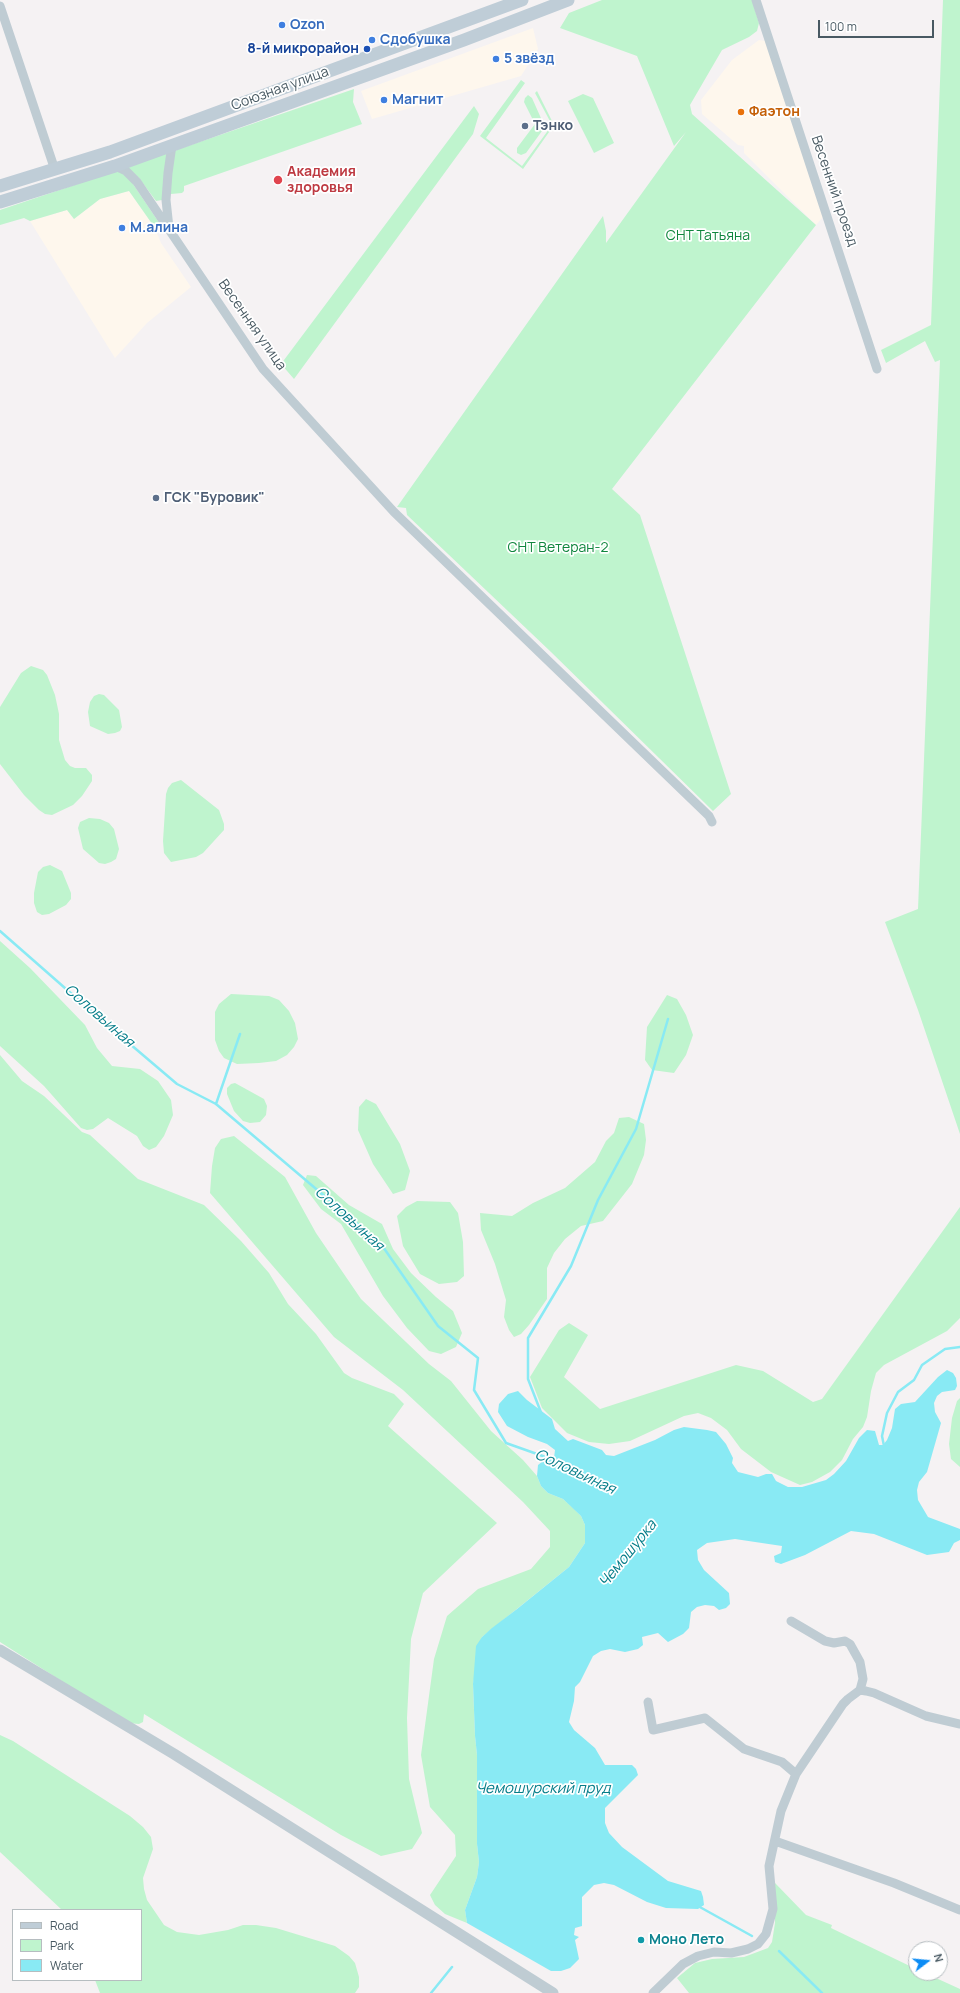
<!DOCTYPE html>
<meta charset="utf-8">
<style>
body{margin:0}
#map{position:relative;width:960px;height:1993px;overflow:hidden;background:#f5f2f3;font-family:Manrope,sans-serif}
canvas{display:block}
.legend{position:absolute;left:12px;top:1909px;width:130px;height:72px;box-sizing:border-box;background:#fff;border:1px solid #b6bdc0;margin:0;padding:5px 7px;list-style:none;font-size:12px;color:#485962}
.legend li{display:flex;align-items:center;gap:8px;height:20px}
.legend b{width:20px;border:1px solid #b6bdc0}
.north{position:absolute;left:908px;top:1941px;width:40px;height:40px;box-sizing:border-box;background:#fff;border:1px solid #b6bdc0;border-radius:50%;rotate:74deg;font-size:11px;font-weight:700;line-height:16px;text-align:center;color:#485962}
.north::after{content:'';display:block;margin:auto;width:14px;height:18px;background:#0c8cf5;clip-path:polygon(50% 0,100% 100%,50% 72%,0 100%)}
.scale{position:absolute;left:818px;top:20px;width:116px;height:18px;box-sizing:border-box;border:2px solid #485962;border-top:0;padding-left:5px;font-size:12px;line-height:14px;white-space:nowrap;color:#485962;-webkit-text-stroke:3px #fff;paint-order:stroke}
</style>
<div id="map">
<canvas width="960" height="1993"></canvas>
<ul class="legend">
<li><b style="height:5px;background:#bfcdd7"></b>Road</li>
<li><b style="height:11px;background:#bff4ce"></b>Park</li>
<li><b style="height:11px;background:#89eaf4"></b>Water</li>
</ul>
<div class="north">N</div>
<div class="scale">100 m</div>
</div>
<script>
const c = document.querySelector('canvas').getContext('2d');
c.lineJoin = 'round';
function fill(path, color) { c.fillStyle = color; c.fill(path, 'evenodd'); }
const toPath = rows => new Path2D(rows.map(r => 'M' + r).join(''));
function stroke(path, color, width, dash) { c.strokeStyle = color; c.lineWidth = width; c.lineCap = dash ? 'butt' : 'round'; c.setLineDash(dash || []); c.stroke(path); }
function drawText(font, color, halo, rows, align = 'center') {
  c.font = font + ' Manrope,sans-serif'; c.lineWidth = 3.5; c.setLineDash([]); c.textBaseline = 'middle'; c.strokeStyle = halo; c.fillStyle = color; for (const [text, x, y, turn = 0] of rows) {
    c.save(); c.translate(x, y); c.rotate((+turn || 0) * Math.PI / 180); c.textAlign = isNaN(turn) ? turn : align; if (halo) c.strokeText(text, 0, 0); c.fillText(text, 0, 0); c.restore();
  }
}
fill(toPath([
 [533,28,538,49,521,76,372,119,361,91],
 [759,40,766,41,823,217,816,225,744,153,744,146,738,145,702,114,701,100,732,60],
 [129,191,155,228,161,243,191,287,147,323,115,358,30,221,67,210,74,219,100,199]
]), '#fef7ed');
fill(toPath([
 [602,0,752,0,759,23,757,31,749,37,722,50,690,105,692,114,816,225,612,489,640,515,731,794,713,811,551,652,407,515,406,508,397,507,603,216,606,231,606,243,686,132,674,146,637,56,560,28,569,13],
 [943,0,960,0,960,1134,918,1010,885,922,918,909,940,360,935,362,925,341,886,363,881,350,931,325],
 [521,80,525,83,486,138,522,166,552,125,535,93,537,91,554,125,523,169,480,136],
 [354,89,353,102,362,124,184,186,184,191,182,193,171,194,169,172,175,151,179,149],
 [583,94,593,98,614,143,594,153,568,101],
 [528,95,532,98,544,125,542,131,526,153,521,155,517,153,517,148,535,124,524,102,525,98],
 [474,106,479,114,473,134,294,379,281,364],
 [168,153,162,200,156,201,139,178,127,167],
 [116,171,127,175,162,227,161,228,158,230,155,228,129,191,100,199,74,219,67,210,30,221,24,218,0,225,0,210],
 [31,666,43,670,47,675,55,695,59,714,59,740,65,760,70,766,75,768,86,768,92,775,92,781,82,796,73,805,52,815,45,814,39,810,24,795,0,764,0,707,21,673],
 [99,694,104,695,119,710,122,727,120,731,115,733,108,734,90,726,88,712,90,702,94,696],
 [181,780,219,810,224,824,224,830,203,853,196,857,171,862,164,853,163,841,166,794,168,788,172,783],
 [89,818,100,819,109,823,114,829,119,849,116,859,111,862,105,864,99,863,83,849,78,828,80,822],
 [50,865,62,871,71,893,71,899,66,905,49,914,42,915,37,912,34,903,34,893,38,872,43,867],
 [0,941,30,968,85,1025,97,1048,112,1066,140,1069,158,1081,171,1100,173,1115,164,1136,156,1147,149,1150,143,1146,137,1136,108,1118,93,1129,87,1130,81,1128,44,1086,0,1046],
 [231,994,269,996,279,1000,289,1011,295,1023,298,1039,294,1047,287,1055,276,1061,259,1063,237,1064,224,1058,219,1051,215,1040,215,1012,219,1004],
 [667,995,677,999,686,1015,693,1035,686,1055,674,1073,652,1070,645,1060,647,1027],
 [0,1055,22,1081,44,1096,82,1132,90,1135,138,1179,204,1205,241,1241,269,1273,288,1304,316,1334,344,1373,352,1378,394,1394,404,1404,388,1426,497,1523,423,1593,411,1639,407,1718,409,1779,422,1833,412,1849,381,1856,341,1835,144,1714,143,1722,139,1724,128,1723,0,1642],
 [235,1083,264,1099,267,1106,266,1115,260,1122,250,1123,243,1121,234,1111,227,1094,227,1088,231,1084],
 [366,1099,376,1104,400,1144,410,1171,405,1190,393,1194,373,1164,358,1130,359,1107],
 [629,1117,644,1124,646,1140,644,1155,632,1184,603,1221,581,1226,565,1239,554,1253,547,1268,547,1299,529,1325,521,1334,514,1337,509,1330,504,1317,506,1300,495,1264,481,1230,480,1213,512,1216,533,1203,565,1188,595,1162,606,1141,614,1133,619,1118],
 [234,1136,285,1177,316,1233,361,1299,429,1364,451,1381,491,1431,523,1460,537,1476,541,1486,548,1493,563,1499,573,1508,581,1516,585,1525,585,1543,569,1567,482,1637,473,1684,475,1736,477,1755,477,1844,479,1862,477,1877,465,1910,467,1923,445,1914,435,1905,430,1895,456,1856,455,1835,430,1807,421,1755,434,1659,447,1616,478,1589,531,1569,550,1547,550,1531,523,1502,403,1390,334,1337,210,1193,212,1166,215,1148,221,1139],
 [307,1175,316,1176,349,1205,382,1224,393,1249,411,1273,436,1297,453,1311,462,1333,456,1347,441,1354,429,1351,407,1328,383,1296,341,1224,321,1209,303,1185],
 [417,1201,450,1202,458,1213,463,1242,464,1276,457,1282,439,1284,420,1274,403,1246,397,1216,406,1207],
 [960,1207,960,1318,947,1331,884,1365,876,1373,871,1391,867,1417,863,1427,853,1439,842,1460,830,1472,812,1482,800,1485,771,1472,741,1449,727,1430,711,1418,698,1413,684,1416,630,1441,609,1444,589,1442,567,1433,542,1408,530,1377,559,1330,569,1323,588,1335,564,1377,600,1409,736,1365,763,1371,813,1402,822,1399],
 [960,1398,960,1467,951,1459,949,1444,952,1418,957,1401],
 [0,1735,13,1741,130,1816,143,1827,151,1837,153,1849,143,1878,144,1889,147,1900,164,1925,177,1932,199,1935,228,1930,243,1925,256,1925,276,1928,335,1946,349,1956,355,1963,359,1977,359,1987,355,1993,100,1993,95,1980,141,1980,141,1910,62,1910,0,1852],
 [775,1883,806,1915,832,1925,831,1928,916,1969,916,1973,925,1973,960,1989,960,1993,689,1993,677,1978,695,1963,712,1959,744,1957,768,1948,772,1942,775,1923]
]), '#bff4ce');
fill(toPath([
 [947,1370,953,1373,956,1378,957,1386,955,1390,942,1392,937,1396,934,1403,935,1412,941,1423,927,1472,919,1482,917,1490,918,1500,928,1517,960,1529,960,1540,954,1543,949,1552,927,1555,874,1534,851,1531,805,1555,781,1564,775,1562,774,1556,781,1553,782,1546,735,1539,707,1543,697,1550,698,1560,704,1570,729,1593,730,1604,726,1608,719,1610,714,1606,705,1605,697,1607,691,1612,689,1628,683,1634,668,1642,658,1633,642,1637,643,1645,638,1649,625,1652,610,1649,601,1651,593,1656,580,1682,575,1687,574,1701,569,1722,574,1730,595,1748,605,1765,632,1765,636,1769,638,1775,605,1808,605,1823,609,1833,622,1847,668,1881,701,1891,703,1897,704,1905,698,1909,666,1908,647,1902,614,1885,604,1883,594,1885,582,1897,582,1926,575,1928,574,1935,579,1937,575,1940,579,1959,570,1968,561,1971,551,1971,467,1923,465,1910,477,1877,479,1862,477,1844,477,1755,475,1736,473,1684,476,1646,482,1637,492,1628,517,1609,569,1567,585,1543,585,1525,581,1516,563,1499,548,1493,541,1486,537,1476,538,1465,543,1461,554,1458,555,1450,547,1444,528,1437,507,1426,498,1412,499,1404,508,1394,518,1391,527,1400,552,1419,555,1429,568,1441,573,1439,602,1450,606,1455,614,1456,655,1440,674,1430,684,1427,707,1430,716,1432,726,1444,733,1458,732,1463,738,1472,758,1477,766,1474,772,1474,776,1481,788,1487,802,1487,826,1480,834,1474,846,1461,859,1438,867,1430,875,1431,879,1445,883,1445,887,1440,892,1428,895,1409,901,1404,915,1402,938,1377]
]), '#89eaf4');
stroke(toPath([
 [0,931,90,1010,177,1084,216,1104,381,1244,438,1326,478,1358,474,1390,506,1443,554,1460],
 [216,1104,240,1034],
 [542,1415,528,1379,528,1338,571,1266,598,1200,636,1129,668,1019],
 [884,1446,882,1436,887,1413,898,1392,914,1380,922,1365,945,1349,960,1347],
 [698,1906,752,1936],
 [779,1951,822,1993],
 [431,1993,452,1967]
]), '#89eaf4', 2.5);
stroke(toPath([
 [756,0,877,369],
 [0,6,55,170],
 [115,166,126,171,137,182,263,369,394,512,709,816,712,822],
 [169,228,166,200,168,173,172,145],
 [791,1621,825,1641,834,1643,845,1641,850,1644,860,1662,863,1679,860,1690],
 [648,1702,653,1730,705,1718,744,1749,782,1762,796,1774],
 [775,1841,894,1883,960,1910],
 [653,1993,683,1964,698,1956,714,1952,731,1953,748,1949,758,1944,766,1934,773,1909,769,1866,781,1811,796,1774,843,1704,848,1699,860,1690,866,1691,874,1693,926,1716,960,1724]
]), '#bfccd3', 9);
stroke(toPath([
 [0,1650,174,1754,553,1993]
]), '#bfccd3', 11);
stroke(toPath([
 [0,186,110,152,522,0],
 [0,202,115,166,464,40,568,0]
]), '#bfcdd7', 13);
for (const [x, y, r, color] of [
 [282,25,4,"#3f7fe0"],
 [372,40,4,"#3f7fe0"],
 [367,49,4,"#1a4fb4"],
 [496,59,4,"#3f7fe0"],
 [384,100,4,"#3f7fe0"],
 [741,112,4,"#e8710a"],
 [525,126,4,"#5c6f8a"],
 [278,180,5,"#e0444e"],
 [122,228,4,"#3f7fe0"],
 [156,498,4,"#5c6f8a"],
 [641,1940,4,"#0f9aa8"]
]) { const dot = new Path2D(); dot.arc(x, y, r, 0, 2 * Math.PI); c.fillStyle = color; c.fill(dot); stroke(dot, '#fff', 1.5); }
drawText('bold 14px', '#366cbe', '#fff', [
 ["Ozon",290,25],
 ["Сдобушка",380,40],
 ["5 звёзд",504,59],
 ["Магнит",392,100],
 ["М.алина",130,228]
], 'left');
drawText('bold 14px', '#164399', '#fff', [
 ["8-й микрорайон",359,49]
], 'right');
drawText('14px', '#485962', '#fff', [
 ["Союзная улица",280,89,-20],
 ["Весенний проезд",834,191,71],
 ["Весенняя улица",252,325,55]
]);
drawText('bold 14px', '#c56008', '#fff', [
 ["Фаэтон",749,112]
], 'left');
drawText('bold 14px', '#4e5e75', '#fff', [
 ["Тэнко",533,126],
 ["ГСК \"Буровик\"",164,498]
], 'left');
drawText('bold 14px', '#be3a42', '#fff', [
 ["Академия",287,172],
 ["здоровья",287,188]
], 'left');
drawText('14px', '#10863e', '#fff', [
 ["СНТ Татьяна",708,236],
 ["СНТ Ветеран-2",558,548]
]);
drawText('bold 14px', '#0d838f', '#fff', [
 ["Моно Лето",649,1940]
], 'left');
drawText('italic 15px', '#057d89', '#fff', [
 ["Соловьиная",99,1016,41],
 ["Соловьиная",349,1219,42],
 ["Соловьиная",575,1472,25],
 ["Чемошурка",628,1554,-51],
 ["Чемошурский пруд",543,1789]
]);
</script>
